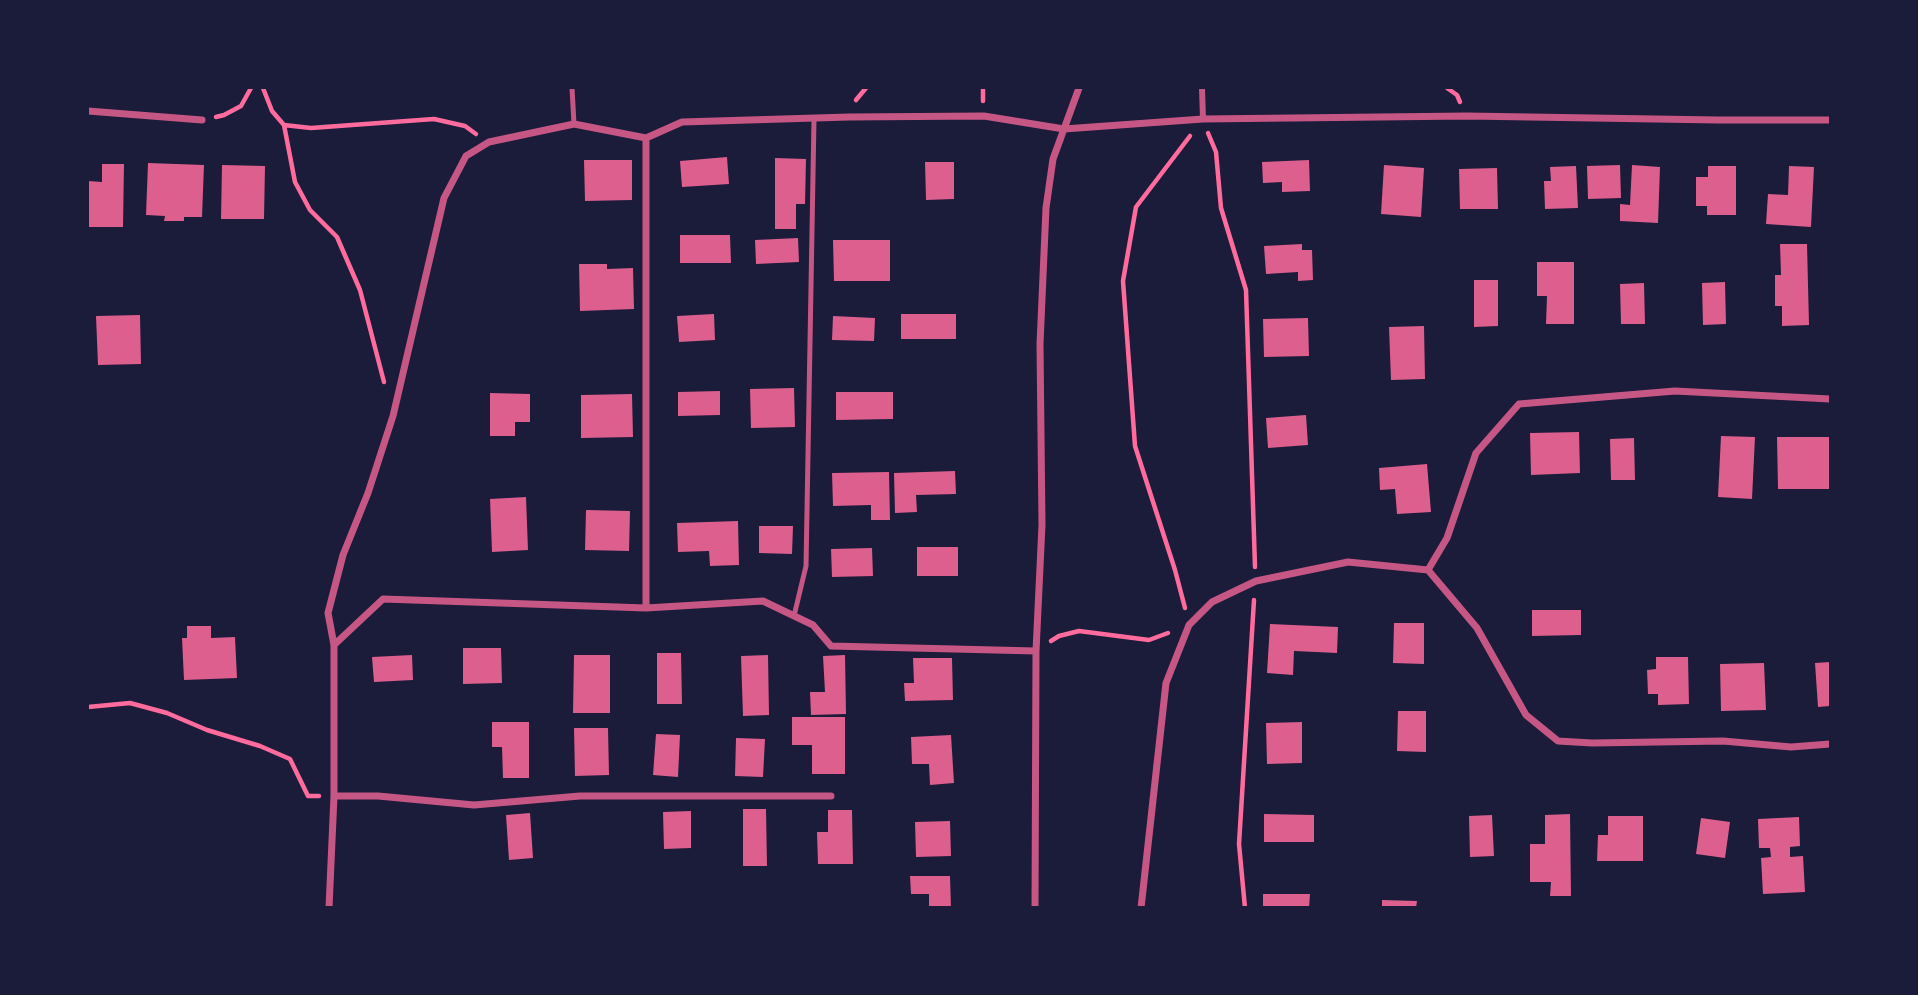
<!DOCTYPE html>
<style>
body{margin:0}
#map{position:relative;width:1918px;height:995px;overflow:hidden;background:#1b1b3a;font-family:Arial,sans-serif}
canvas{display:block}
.frame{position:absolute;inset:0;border:89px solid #1b1b3a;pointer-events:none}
</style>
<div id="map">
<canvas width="1918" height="995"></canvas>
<div class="frame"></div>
</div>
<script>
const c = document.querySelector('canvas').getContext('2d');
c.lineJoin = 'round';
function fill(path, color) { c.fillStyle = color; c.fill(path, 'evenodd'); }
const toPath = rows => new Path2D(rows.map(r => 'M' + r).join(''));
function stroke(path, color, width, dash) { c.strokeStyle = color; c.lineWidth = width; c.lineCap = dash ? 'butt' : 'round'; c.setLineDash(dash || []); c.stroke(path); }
fill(toPath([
 [727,157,729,184,682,187,680,161],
 [775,158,806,159,805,204,796,204,796,229,775,229],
 [584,160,632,160,632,200,585,201],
 [1309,160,1310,191,1282,192,1282,182,1263,183,1262,162],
 [925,162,954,162,954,199,926,200],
 [148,163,204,165,202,217,184,217,184,221,164,221,165,216,146,215],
 [102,164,124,164,123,227,88,227,88,181,102,182],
 [222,165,265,166,264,219,221,219],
 [1384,165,1424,168,1421,217,1381,214],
 [1620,165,1621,198,1588,199,1587,166],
 [1632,165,1660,167,1658,223,1620,221,1620,204,1630,205],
 [1576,166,1578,208,1545,209,1544,181,1551,181,1550,167],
 [1708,166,1736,166,1736,215,1707,215,1707,206,1696,206,1696,177,1708,177],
 [1789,166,1814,167,1811,227,1766,224,1768,194,1788,195],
 [1497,168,1498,209,1460,209,1459,169],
 [680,235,730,235,731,263,680,263],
 [798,238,799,262,756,264,755,240],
 [833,240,890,240,890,281,834,281],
 [1302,244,1302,250,1312,250,1313,280,1298,281,1298,272,1266,274,1264,246],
 [1780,244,1807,244,1809,325,1782,326,1782,306,1775,306,1775,275,1781,275],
 [1537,262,1574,262,1574,324,1546,324,1547,296,1537,296],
 [579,264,607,264,607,269,633,268,634,309,580,311],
 [1474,280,1498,280,1498,326,1474,327],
 [1725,282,1726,324,1703,325,1702,283],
 [1644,283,1645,324,1621,324,1620,284],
 [714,314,715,340,679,342,677,316],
 [901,314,956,314,956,339,901,339],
 [140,315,141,364,98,365,96,316],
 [833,316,875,318,874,341,832,340],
 [1308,318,1309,356,1264,357,1263,319],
 [1424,326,1425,379,1391,380,1389,327],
 [794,388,795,427,751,428,750,389],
 [720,391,720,415,678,416,678,392],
 [836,392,893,392,893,419,836,420],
 [490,393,530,394,530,422,515,422,515,436,490,436],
 [632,394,633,437,581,438,581,395],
 [1306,415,1308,445,1268,448,1266,418],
 [1579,432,1580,473,1531,475,1530,433],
 [1721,436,1755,437,1752,499,1718,497],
 [1777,437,1830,437,1830,489,1778,489],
 [1634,438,1635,480,1611,480,1610,439],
 [1427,464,1431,512,1397,514,1395,489,1380,490,1379,468],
 [955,471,956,494,916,495,917,512,895,513,894,473],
 [889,472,890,520,871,520,871,505,833,506,832,473],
 [526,497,528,550,492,552,490,499],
 [586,510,630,511,629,551,585,550],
 [738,521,739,565,710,566,709,551,678,552,677,523],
 [759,526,793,526,792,554,759,553],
 [917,547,958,547,958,576,917,576],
 [872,548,873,576,832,577,831,549],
 [1532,610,1581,610,1581,635,1532,636],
 [1394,623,1424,623,1424,664,1393,663],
 [1270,624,1338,627,1337,653,1294,651,1293,675,1267,673],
 [187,626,211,626,211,638,235,637,237,678,184,680,182,638,187,638],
 [463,648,501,648,502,683,463,684],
 [657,653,681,653,682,704,657,704],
 [412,655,413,680,374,682,372,657],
 [574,655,610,655,610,713,573,713],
 [768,655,769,715,743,716,741,656],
 [845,655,846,714,811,715,810,692,825,692,823,656],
 [1656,657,1688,657,1689,704,1658,705,1658,694,1648,694,1647,670,1656,669],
 [913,658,952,658,953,700,905,701,904,683,914,683],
 [1830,662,1830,706,1818,707,1815,663],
 [1764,663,1766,710,1721,711,1720,664],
 [1398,711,1426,711,1426,752,1397,751],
 [792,717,845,717,845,774,812,774,812,745,792,745],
 [492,722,529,722,529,778,503,778,502,747,492,747],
 [1302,722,1302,763,1267,764,1266,723],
 [574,728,608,728,609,775,575,776],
 [656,734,680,735,678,777,653,775],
 [951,735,954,783,930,785,929,764,912,764,911,737],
 [736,738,765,739,763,777,735,776],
 [743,809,766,809,767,866,743,866],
 [828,810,852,810,853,864,818,864,817,832,828,832],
 [691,811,691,848,664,849,663,812],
 [530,813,533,858,509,860,506,815],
 [1264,814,1314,815,1314,842,1264,842],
 [1570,814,1571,896,1550,896,1551,882,1530,882,1530,844,1545,844,1545,815],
 [1492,815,1494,856,1470,857,1469,816],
 [1608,816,1643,816,1643,861,1597,861,1598,835,1608,835],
 [1799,817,1800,846,1790,847,1790,857,1803,856,1805,892,1763,894,1761,858,1771,857,1770,848,1759,848,1758,819],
 [1701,818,1730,822,1725,858,1696,854],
 [950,821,951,856,916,857,915,822],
 [910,876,950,876,951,908,929,908,929,894,911,894],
 [1263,894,1310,894,1309,908,1263,908],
 [1382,900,1417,901,1416,908,1382,908]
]), '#dd5f8e');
stroke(toPath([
 [263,88,272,111,284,125,295,182,310,210,337,237,360,290,384,382],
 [983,88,983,101],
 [1447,88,1457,95,1460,102],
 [856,100,866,88],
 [216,117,224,115,241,106,251,88],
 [284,125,311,128,434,119,465,126,476,134],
 [1208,133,1216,152,1221,208,1246,290,1255,567],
 [1185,608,1175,570,1135,446,1123,281,1136,207,1190,136],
 [1051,641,1059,636,1079,631,1149,640,1168,633],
 [88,707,130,703,167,713,207,730,260,746,290,759,308,796,319,796],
 [1245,908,1239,844,1254,600]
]), '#ff6b9d', 4.5);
stroke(toPath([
 [572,88,574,124],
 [794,616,806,566,814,119]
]), '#c65784', 5);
stroke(toPath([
 [1202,88,1203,119]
]), '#c65784', 6);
stroke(toPath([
 [88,111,202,120],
 [646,138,646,608],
 [1428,570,1447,538,1476,453,1519,404,1675,391,1830,399],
 [334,645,383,599,646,608,763,601,813,625,831,646,1036,651],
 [334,796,378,796,474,805,580,796,831,796],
 [329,908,334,796,334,645,328,613,343,555,368,493,393,416,444,198,466,156,489,142,574,124,646,138,682,122,849,117,984,116,1064,129,1203,119,1467,116,1718,120,1830,120],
 [1035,908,1036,651,1042,525,1040,344,1046,208,1053,159,1079,88],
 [1141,908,1166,683,1189,625,1212,602,1256,581,1348,562,1428,570,1477,628,1526,715,1558,741,1592,743,1723,741,1791,747,1830,744]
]), '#c65784', 7);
</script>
